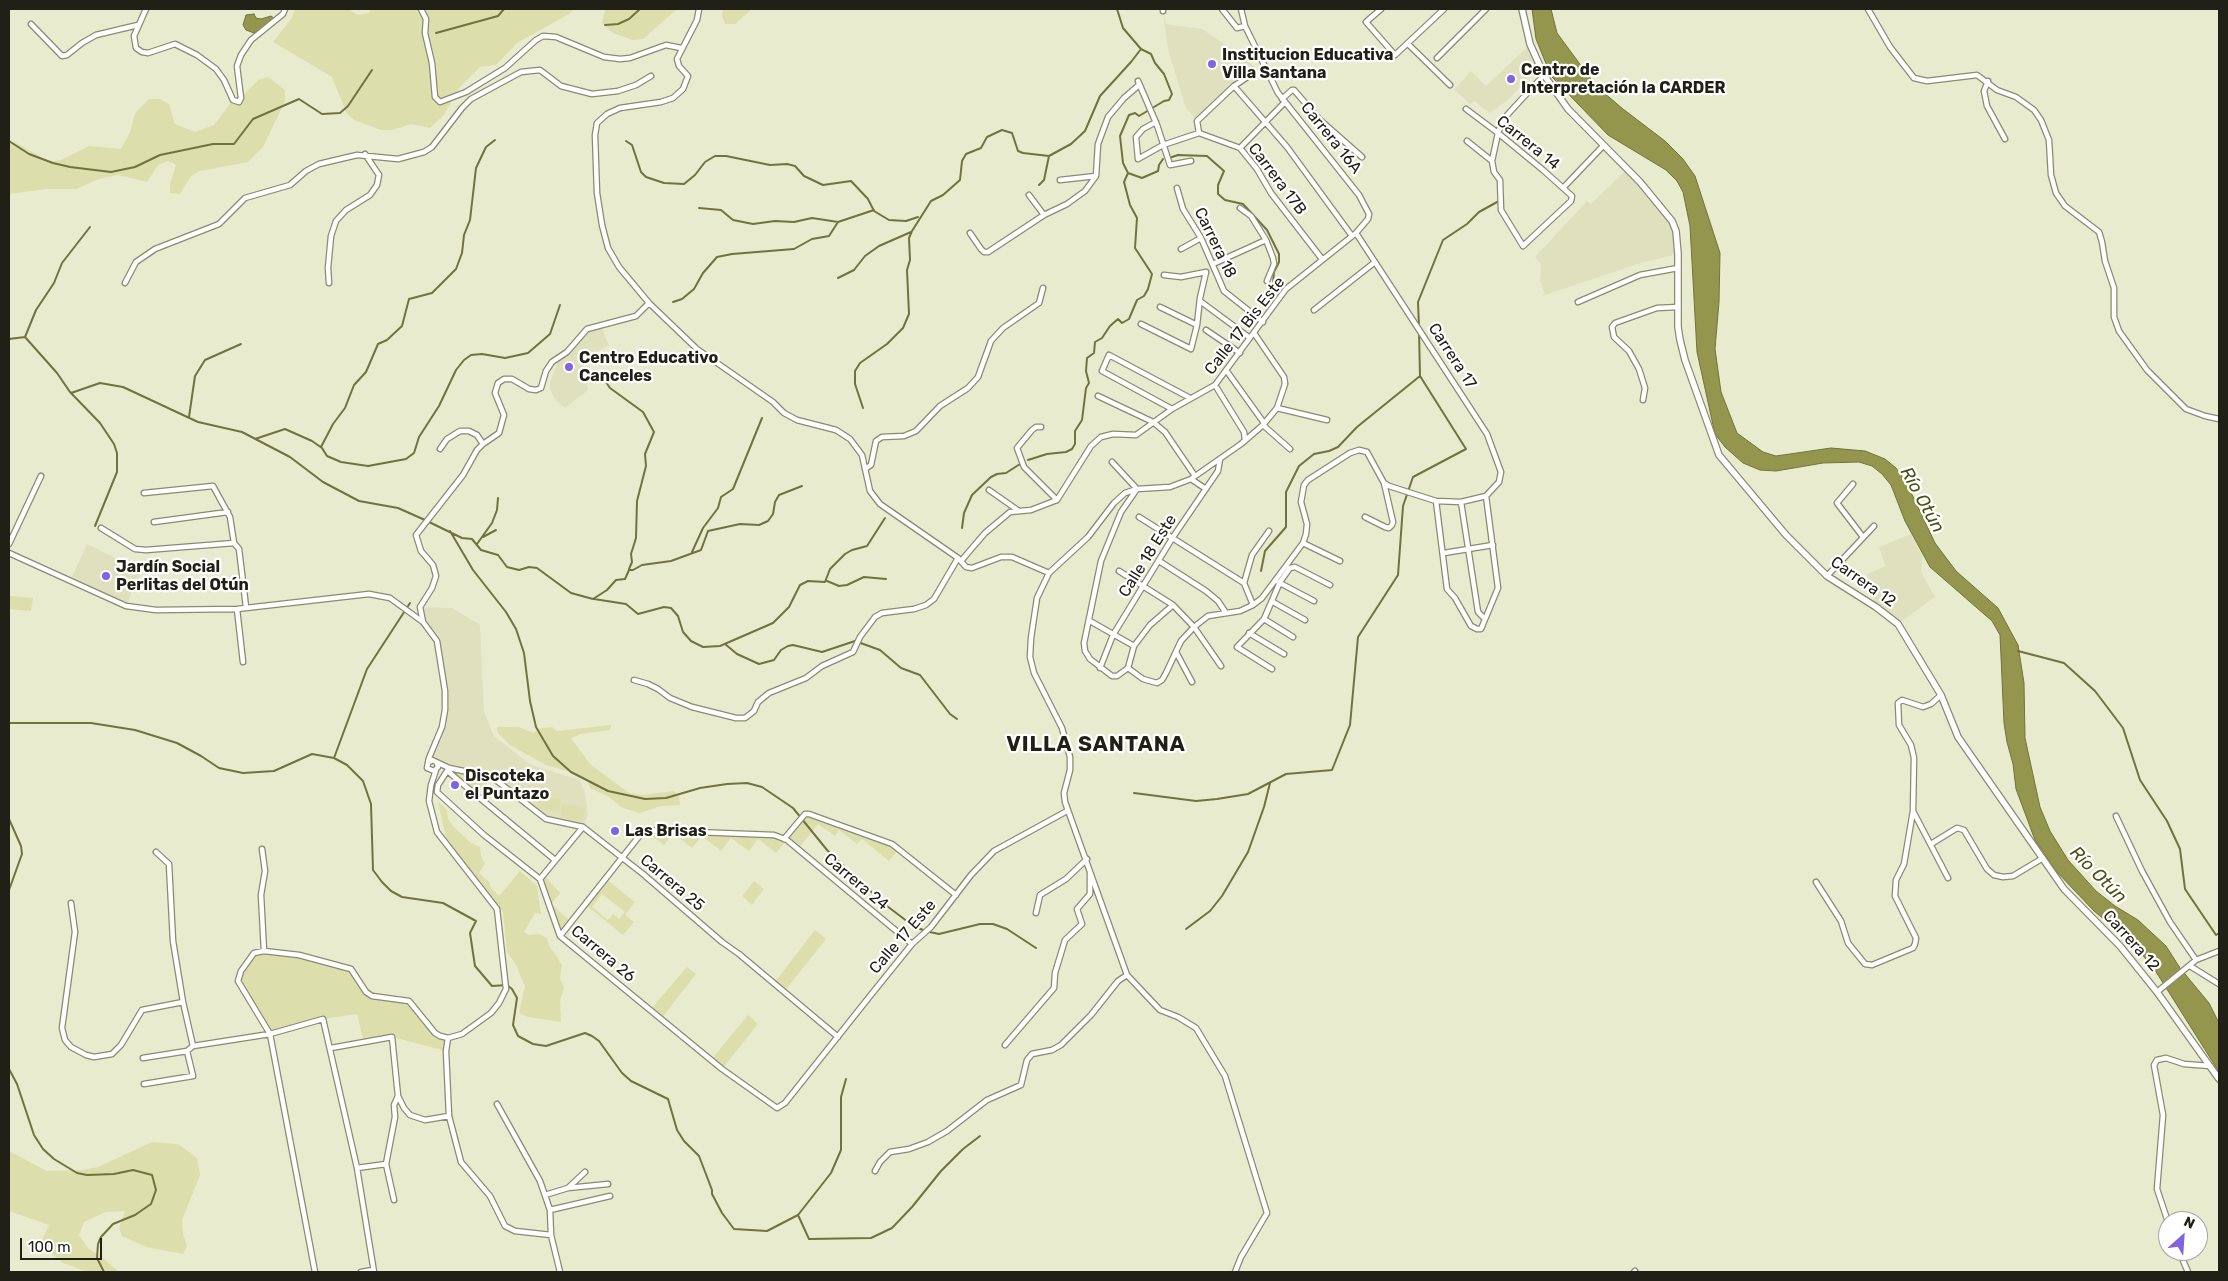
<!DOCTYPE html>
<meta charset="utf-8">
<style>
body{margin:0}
#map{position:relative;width:2228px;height:1281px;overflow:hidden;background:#e9ebcf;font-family:Rubik,sans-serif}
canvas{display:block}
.frame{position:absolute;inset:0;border:10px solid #202016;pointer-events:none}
.north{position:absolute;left:2158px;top:1211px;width:50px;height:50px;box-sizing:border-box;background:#fff;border:1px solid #a6a6a2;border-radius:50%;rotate:26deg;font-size:14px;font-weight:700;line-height:20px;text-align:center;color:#202016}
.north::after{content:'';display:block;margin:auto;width:18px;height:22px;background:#8064df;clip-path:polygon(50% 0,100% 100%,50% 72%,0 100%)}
.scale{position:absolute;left:20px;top:1238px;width:82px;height:22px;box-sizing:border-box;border:2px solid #202016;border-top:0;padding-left:6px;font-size:15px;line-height:18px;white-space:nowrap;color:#202016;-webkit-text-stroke:4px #fff;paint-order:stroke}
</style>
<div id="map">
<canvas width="2228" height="1281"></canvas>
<div class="frame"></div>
<div class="north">N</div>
<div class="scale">100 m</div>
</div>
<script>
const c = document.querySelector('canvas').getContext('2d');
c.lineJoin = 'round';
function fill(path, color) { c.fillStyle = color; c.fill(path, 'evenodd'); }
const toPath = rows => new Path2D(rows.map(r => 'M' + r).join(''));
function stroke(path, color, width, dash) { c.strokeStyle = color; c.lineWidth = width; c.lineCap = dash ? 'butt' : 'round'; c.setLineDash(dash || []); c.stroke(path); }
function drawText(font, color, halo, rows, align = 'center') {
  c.font = font + ' Rubik,sans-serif'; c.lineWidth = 4.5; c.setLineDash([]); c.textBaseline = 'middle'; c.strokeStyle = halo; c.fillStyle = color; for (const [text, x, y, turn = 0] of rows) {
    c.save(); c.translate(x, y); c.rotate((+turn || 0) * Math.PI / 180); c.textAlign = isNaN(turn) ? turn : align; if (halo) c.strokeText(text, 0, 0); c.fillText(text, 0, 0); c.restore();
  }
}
fill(toPath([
 [1163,11,1166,24,1202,29,1248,60,1257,70,1234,86,1197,121,1186,108,1168,50],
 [1530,44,1539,67,1508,100,1490,113,1474,101,1470,104,1454,90,1471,71,1486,86],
 [1627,169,1672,221,1678,254,1641,263,1545,295,1540,280,1541,264,1535,257,1587,201,1591,204],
 [600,324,609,345,582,360,588,390,565,408,554,398,550,389,550,382,560,357,587,329],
 [1911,534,1923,557,1921,572,1935,597,1898,624,1876,607,1867,574,1886,566,1879,547],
 [87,544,142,571,126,606,70,581],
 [420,607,452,608,480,625,484,712,494,736,531,765,580,780,585,793,588,814,583,827,546,819,492,777,430,761,442,727,445,710,437,641,423,622]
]), '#dfe1be');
fill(toPath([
 [295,9,348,9,358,15,369,13,371,9,574,9,569,14,517,43,496,65,480,67,459,88,444,115,430,128,411,124,392,130,381,130,354,120,347,114,332,77,273,42,292,18],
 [605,9,677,9,643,39,633,40,613,33,602,23],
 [723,9,752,9,735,24,725,24,722,16],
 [268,77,285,90,285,101,263,147,248,162,200,171,191,176,180,194,170,193,170,183,176,165,168,161,158,165,147,182,118,175,99,179,76,189,46,189,9,194,9,143,14,142,50,162,61,160,89,146,121,149,130,132,135,113,149,99,160,99,169,104,175,124,195,132,214,125,233,100,236,102,241,98,258,80],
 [10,596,33,598,31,611,9,609],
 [611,725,610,730,581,734,571,738,590,764,629,793,643,795,674,791,679,797,680,805,661,806,639,813,621,807,609,797,590,788,588,782,577,774,546,765,510,745,498,733,497,727,519,727,533,733,542,728,552,727,557,731],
 [449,769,492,777,478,796,458,780],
 [539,795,561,799,559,812,537,807],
 [438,802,447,810,448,819,454,827,471,843,480,847,481,856,485,864,479,873,489,882,491,888,499,896,520,871,537,886,541,914,535,913,524,932,529,935,539,934,547,938,549,945,562,965,560,978,564,988,560,1000,561,1022,528,1017,519,1013,525,986,516,965,507,952,503,912,446,838],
 [562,804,585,808,582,821,560,817],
 [805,814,899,849,889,861,862,839,857,844,839,830,835,836,818,824,798,849,787,840,776,853,758,839,749,851,731,838,721,851,702,836,692,848,673,833,664,845,644,830,774,835,784,839],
 [544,875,560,893,551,904,571,922,560,936,541,882],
 [606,879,635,902,625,915,634,922,623,935,585,904],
 [602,894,625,912,619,919,613,914,608,920,592,907],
 [754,881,764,889,752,905,742,896],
 [815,930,826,939,784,992,774,983],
 [264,951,299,955,351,969,366,992,372,996,409,1001,435,1033,448,1038,446,1051,392,1037,364,1043,357,1014,323,1019,270,1034,238,981,241,971,254,953],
 [687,967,696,974,661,1019,650,1010],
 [748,1015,758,1024,722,1069,711,1060],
 [152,1142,178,1144,197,1158,200,1175,182,1220,183,1234,187,1246,183,1254,146,1247,122,1236,119,1228,125,1211,106,1212,84,1222,79,1235,88,1248,104,1259,119,1272,88,1272,63,1263,40,1244,49,1225,9,1211,9,1151,47,1171,82,1170,98,1167]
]), '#dcdeab');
const water = toPath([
 [1532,9,1551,9,1557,33,1596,86,1623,109,1665,141,1683,159,1695,176,1720,253,1719,302,1715,349,1721,392,1737,433,1763,452,1776,456,1831,448,1865,451,1885,459,1896,468,1906,482,1935,543,1956,571,1998,608,2018,645,2024,683,2025,738,2040,807,2050,831,2068,860,2096,891,2115,906,2138,920,2166,946,2180,968,2209,1003,2219,1023,2219,1072,2153,967,2129,940,2094,911,2056,871,2035,840,2016,789,2013,764,2007,742,2004,723,2000,635,1992,621,1930,567,1905,521,1891,485,1882,474,1872,466,1859,462,1823,463,1776,471,1760,470,1743,463,1725,447,1715,434,1697,352,1690,226,1683,192,1677,181,1666,170,1608,135,1551,76,1536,39,1532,9],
 [254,14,256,18,261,19,271,16,275,19,254,33,246,30,243,25,246,15,254,14]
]);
fill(water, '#94964d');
stroke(water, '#71733c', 1);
stroke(toPath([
 [1117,9,1123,28,1141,49,1151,54,1155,63,1164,74,1172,94,1169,100,1164,101,1139,116,1135,113,1129,115,1120,136,1123,163,1128,173,1142,178,1158,171,1159,165,1163,159],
 [605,25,618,24,629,19,640,9],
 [436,33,498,16,504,9],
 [9,141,29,154,53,163,70,167,111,172,135,167,160,155,213,144,234,144,253,119,299,99,322,114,340,113,348,106,372,70],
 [626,141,632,145,641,172,646,177,664,183,684,184,695,175,705,162,715,156,726,156,770,165,787,164,795,166,804,176,823,185,851,181,868,199,874,211,889,220,906,221,918,217],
 [1169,158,1178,155,1207,156,1224,171,1218,185,1218,194,1225,200,1243,204,1267,230,1279,254,1279,262,1274,272,1273,283],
 [1039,185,1044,180,1049,156],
 [699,208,721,210,733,220,753,224,775,221,794,222,812,218,838,222,874,210],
 [838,278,854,270,865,256,879,246,911,232],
 [673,302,682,299,694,289,703,273,717,257,732,254,794,249,812,239,829,236,838,222],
 [1419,327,1418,302,1443,240,1467,224,1479,212,1499,201],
 [25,337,57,373,70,392,100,423,114,444,117,453,117,472,95,526],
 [25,337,36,310,54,283,62,263,90,227],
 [9,339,25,337],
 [601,375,610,388,643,412,654,432,645,454,646,466,637,501,636,538,631,554,632,562,629,569],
 [71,393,100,383,123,387,198,422,242,432,290,457,323,482,359,501,398,508,425,520],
 [863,408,855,384,855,371,860,363,887,344,903,328,909,314,907,270,910,260,909,238,912,231,931,201,943,195,960,180,962,161,966,154,981,148,987,137,1002,130,1012,133,1018,151,1023,153,1049,156,1071,144,1085,131,1100,96,1131,62,1141,49],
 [189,417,195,376,205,360,241,344],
 [255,439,285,429,312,441,322,448,327,456,341,462,368,466,406,459,414,453,419,437,439,406,456,370,464,360,471,355,482,354,505,358,528,353,550,334,560,305],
 [321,447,333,424,345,408,354,385,366,372,378,344,387,340,402,326,409,299,432,293,456,269,462,253,464,235,470,220,476,168,486,147,495,140],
 [1028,460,1047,454,1066,452,1072,449,1075,444,1075,431,1082,420,1086,388,1089,383,1086,371,1087,358,1094,353,1095,342,1102,338,1110,326,1118,319,1122,323,1129,319,1137,300,1144,296,1148,289,1152,274,1135,248,1137,218,1130,205,1124,182,1128,173],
 [429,522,462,538,472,539,481,550,498,555,507,567,519,570,529,567,537,568,571,593,593,599,607,590,616,580,625,579,629,570,633,570,642,565,671,561,701,550,708,531,740,524,759,525,768,521,773,514,775,502,779,495,802,486],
 [962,528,964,513,972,495,991,477,997,474,1006,473,1020,464],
 [450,531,473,570,506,612,516,629,524,653,530,701,536,727,553,756,571,772,608,791,645,799,666,798,700,788,727,784,747,783,762,787,793,808,827,850,883,903,912,925,925,931,939,934,980,924,993,924,1007,929,1036,948],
 [483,537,496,530],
 [477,544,492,523,497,510,498,498],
 [692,552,703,528,718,508,721,497,733,489,762,418],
 [1261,571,1265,551,1286,527,1286,492,1299,466,1314,454,1329,451,1338,447,1357,427,1420,376],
 [827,581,839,586,847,585,864,577,886,579],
 [594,599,626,604,638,614,664,607,671,608,678,616,683,632,691,641,703,647,720,646,773,623,789,607,800,585,808,581,825,582,830,569,845,554,852,550,867,546,885,518],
 [725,644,737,654,759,664,774,660,781,650,788,646,793,645,822,652,855,641,880,650,901,668,920,675,950,714,957,719],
 [2018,651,2064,663,2095,691,2123,728,2140,780,2167,821,2180,849,2185,889,2216,935,2219,933],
 [9,723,91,723,135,730,177,743,201,756,219,768,243,773,274,771,312,754,334,758,347,765,363,781,371,804,373,870,382,882,391,891,402,897,443,903,476,921,470,933,475,966,492,986,507,985,512,989,517,998,513,1025,518,1036,533,1044,546,1046,585,1033,592,1036,599,1041,622,1073,631,1081,668,1099,677,1130,684,1141,699,1156,712,1190,712,1194,722,1213,734,1229,767,1231,798,1215,831,1173,841,1150,841,1097,846,1079],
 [334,758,367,669,410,603],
 [1134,793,1196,801,1217,799,1248,794,1286,774,1332,770,1350,725,1358,637,1398,575,1403,506,1413,477,1466,449,1420,376,1419,331],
 [9,819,21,846,22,854,9,890],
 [1186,929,1210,911,1222,896,1248,852,1264,807,1270,783],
 [9,1069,17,1084,34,1135,43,1149,54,1159,77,1173,87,1175,114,1174,133,1170,152,1175,156,1190,151,1204,135,1215,113,1224,101,1237,98,1244,97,1258,104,1272],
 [798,1215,809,1239,871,1238,892,1228,912,1207,941,1171,963,1149,980,1136]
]), '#71733c', 2);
const minor = toPath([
 [146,9,134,36,136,48,142,52,148,53,175,44,197,55,216,69,224,80,233,100,239,102,241,98,237,66,241,55,251,40,283,14,285,9],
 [421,9,426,19,425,33,432,63,435,97,440,102,466,92,505,68,536,40,543,36,556,37,604,57,620,59,630,58,666,45,681,48],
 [699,9,697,20,677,59,679,66,688,76,683,89,673,98,661,102,620,108,607,114,597,123,595,135,597,193,602,225,608,248,619,267,649,303,697,349,773,402,784,413,797,420,836,430,850,439,862,455,870,491,880,504,958,558,966,567,972,568,1001,557,1012,557,1049,573],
 [1163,9,1163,11],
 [1222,9,1237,28,1245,26],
 [1381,9,1366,22,1395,55,1444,9],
 [1868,9,1890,47,1914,78,1927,81,1977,75,1997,90,2016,97,2034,110,2041,120,2049,140,2051,175,2056,193,2065,206,2099,232,2102,242,2105,261,2114,288,2114,317,2119,331,2147,370,2186,409,2205,416,2219,419],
 [31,24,62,56,67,55,82,43,96,35,138,25],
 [1408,44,1450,85],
 [1437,58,1486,9],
 [1138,81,1157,125,1170,165,1191,161],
 [1988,81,1984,91,1987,106,2005,139],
 [1234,86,1287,147,1352,236],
 [1282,99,1292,90,1294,90,1320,120,1362,157],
 [1466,109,1498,133,1543,170,1572,196,1571,201,1523,246,1501,210,1500,180,1494,172,1492,161,1498,133,1501,125,1508,114,1544,75],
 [1156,122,1143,129,1136,137,1138,159,1163,145,1199,133],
 [1199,133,1240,148,1257,169,1271,193,1322,259],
 [1199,133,1197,121,1234,86,1252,74],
 [1467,141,1492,161],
 [1240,148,1285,102],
 [1060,180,1096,176],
 [1177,188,1183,209,1201,238,1224,291,1263,322],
 [1563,188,1603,146],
 [1029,195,1044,215],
 [1240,208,1251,216,1266,240,1273,258,1274,264,1267,281],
 [970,233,981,249,984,252,988,252,1044,215,1067,204,1085,191,1096,176,1098,144,1108,117,1124,98,1139,85],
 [1181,249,1201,238],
 [1213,264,1266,240],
 [1164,275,1181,277,1206,272],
 [125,283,136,262,155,249,219,224,245,198,290,185,306,171,319,164,357,155,398,159,424,152,432,147,462,108,471,99,521,72,540,70,561,86,592,94,618,91,636,85,651,76],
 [329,283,328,268,331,236,336,221,346,210,370,195,377,185,379,175,365,154],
 [1200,301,1250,338],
 [1578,302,1640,275,1678,268],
 [1160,307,1197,325],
 [1314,310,1375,262],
 [1141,324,1191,349,1197,325,1200,298,1206,272],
 [1206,330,1240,353],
 [1226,370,1264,423],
 [1215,385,1244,432,1245,440],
 [1098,396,1153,422,1165,432,1195,476],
 [1643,400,1645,388,1639,369,1629,351,1614,337,1612,327,1615,323,1657,308,1678,307],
 [1277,408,1327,420],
 [1172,409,1102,371,1109,355,1190,398],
 [1263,425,1290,449],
 [1041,427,1036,427,1032,430,1017,448,1024,467,1057,500],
 [440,449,447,439,460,431,469,431,477,435,483,444],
 [1112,462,1137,489],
 [865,469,871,465,876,441,882,437,904,436,916,431,940,406,968,388,978,377,991,341,1003,328,1039,303,1043,288],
 [1191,479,1206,489],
 [1853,484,1837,503,1863,537],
 [989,490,1019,511],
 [144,493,213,486,230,517,234,543],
 [1436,501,1447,589,1455,598,1471,626,1477,629,1481,629,1498,588,1486,496],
 [1461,502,1478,612,1485,619],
 [1139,517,1244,583],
 [1365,517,1385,527,1389,528,1392,525,1393,522,1384,483],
 [154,522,228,512],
 [101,528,135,549,146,550,234,543,239,549,246,607],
 [1303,543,1340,561],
 [9,544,41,476],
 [9,553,126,606,156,610,237,609,369,594,390,598,423,622,437,641,445,691,445,710,442,727,429,758,427,768,434,771,438,767,437,763],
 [1444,553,1493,545],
 [961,561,985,533,1010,512,1031,510,1057,500,1091,446,1101,437,1113,434,1136,435,1172,409,1215,385,1286,289,1356,233,1368,219,1369,214,1359,195,1278,93,1245,26,1241,9],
 [1159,561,1206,591,1218,601,1226,613],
 [1119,571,1173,605,1194,627,1221,666],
 [1827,576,1874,526],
 [1278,582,1314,601],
 [1273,602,1305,620],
 [1253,605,1244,583,1252,555,1269,531],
 [237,609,243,662],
 [1264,619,1293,637],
 [1090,621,1134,646],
 [423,622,420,607,432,588,436,576,433,565,421,551,416,535,463,475,477,450,483,444,499,433,504,415,495,393,498,383,504,379,512,379,529,389,536,390,541,388,546,371,552,362,567,352,587,329,636,316,649,303],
 [1249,633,1284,654],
 [1176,652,1192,682],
 [1100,668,1113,635,1173,537,1218,471,1220,459],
 [1128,668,1143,679,1157,683,1162,680,1166,673,1181,641,1194,627,1208,616,1240,611,1253,605,1262,598,1303,543,1306,534,1307,524,1301,502,1304,485,1308,480,1350,453,1359,450,1367,452,1384,483,1389,486,1436,501,1461,502,1486,496,1499,482,1501,472,1487,434,1356,233],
 [1128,668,1117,676,1112,676,1090,659,1085,651,1084,643,1101,561,1121,512,1137,489],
 [1128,668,1134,646,1150,625,1173,605],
 [1272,669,1237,647,1264,619,1280,582,1290,568,1295,567,1330,585],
 [634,680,648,684,658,689,670,698,692,707,736,718,745,718,754,711,758,702,769,693,806,678,822,666,853,652,860,637,875,617,882,613,914,609,926,605,934,599,958,558],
 [428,763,432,760,449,768,492,777,546,819,583,827,643,874,722,942,739,954,838,1037],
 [449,768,438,785,437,792,484,835,540,879,560,936,722,1069,777,1108,785,1103,870,996,912,944,931,927,971,875,994,851,1067,811],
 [449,768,450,773,458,780,555,860],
 [1913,811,1948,878],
 [2116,816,2142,871,2170,922,2196,960],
 [784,839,805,814,809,814,892,844,956,895],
 [1931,844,1957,828,1964,830,1987,869,1994,875,2003,877,2013,876,2043,858],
 [262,849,265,871,261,895,264,951],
 [156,852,169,864,173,941,183,1002,193,1046],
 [540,879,583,827],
 [1816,882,1841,921,1848,943,1865,964,1872,965,1913,948,1915,944,1916,938,1895,896,1896,880,1904,864,1913,811,1914,758,1911,745,1899,725,1898,703,1902,700,1923,707,1931,704,1941,695],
 [71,903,75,932,62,1028,65,1040,71,1047,86,1055,94,1057,112,1054,121,1045,142,1010,183,1002],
 [1036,913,1040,895,1066,879,1087,859],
 [560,936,644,830,774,835,787,840,912,944],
 [2190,966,2219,984],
 [2157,992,2196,960,2219,951],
 [448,1038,446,1051,449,1116,461,1162,490,1196,505,1226,515,1231,551,1235,560,1272],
 [1005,1045,1054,988,1055,973,1065,940,1082,924,1077,909,1090,894,1090,873],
 [331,1048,392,1037,398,1096,404,1108,410,1115,425,1120,449,1116],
 [143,1058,187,1051,193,1046,270,1034,323,1019,357,1168,374,1272],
 [144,1084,193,1076,187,1051],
 [497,1104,540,1181,550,1210,551,1235],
 [357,1168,386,1164],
 [875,1171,880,1162,890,1152,909,1149,928,1142,947,1131,987,1100,1021,1085,1027,1060,1032,1054,1052,1050,1061,1045,1091,1015,1118,981,1127,975],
 [568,1188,608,1184],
 [545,1195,568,1188,585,1172],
 [394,1200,386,1164,395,1117,394,1105,398,1096],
 [550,1210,610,1196],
 [2168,1222,2157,1189,2163,1115,2154,1065,2157,1060,2166,1058,2184,1064,2210,1066],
 [2179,1251,2188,1272],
 [315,1272,270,1034,238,981,241,971,254,953,264,951,299,955,351,969,366,992,372,996,409,1001,435,1033,440,1036,448,1038,462,1034,491,1013,499,1003,506,989,497,909,437,832,429,801,431,785,436,770],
 [361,1272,373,1270],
 [1235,1272,1241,1257,1267,1213,1225,1076,1196,1028,1178,1017,1160,1010,1127,975,1065,802,1064,793,1070,770,1070,757,1062,728,1034,673,1030,657,1031,638,1037,598,1049,573,1088,537,1114,503,1125,493,1137,489,1170,487,1191,479,1241,444,1263,425,1277,408,1285,384,1284,377,1254,333],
 [1634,1272,1635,1271]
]);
const tertiary = toPath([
 [1522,9,1530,44,1544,75,1568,109,1640,182,1672,221,1676,231,1678,254,1678,327,1680,340,1685,360,1719,455,1786,535,1827,576,1876,607,1898,624,1941,695,1958,737,2064,889,2120,946,2157,992,2219,1079]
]);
stroke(minor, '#898b71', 7);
stroke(tertiary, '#898b71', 8);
stroke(minor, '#fff', 4.5);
stroke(tertiary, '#fff', 5.5);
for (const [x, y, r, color] of [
 [1212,64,5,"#8064df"],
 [1511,79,5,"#8064df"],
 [569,367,5,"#8064df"],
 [106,576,5,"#8064df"],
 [455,785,5,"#8064df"],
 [615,831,5,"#8064df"]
]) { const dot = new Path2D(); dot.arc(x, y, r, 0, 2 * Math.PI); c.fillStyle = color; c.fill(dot); stroke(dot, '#fff', 2); }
drawText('bold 16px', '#202016', '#fff', [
 ["Institucion Educativa",1222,55],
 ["Villa Santana",1222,73],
 ["Centro de",1521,70],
 ["Interpretación la CARDER",1521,88],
 ["Centro Educativo",579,358],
 ["Canceles",579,376],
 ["Jardín Social",116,567],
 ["Perlitas del Otún",116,585],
 ["Discoteka",465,776],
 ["el Puntazo",465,794],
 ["Las Brisas",625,831]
], 'left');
drawText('16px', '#202016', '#fff', [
 ["Carrera 16A",1331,138,51],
 ["Carrera 14",1528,143,39],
 ["Carrera 17B",1277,179,53],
 ["Carrera 18",1215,243,64],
 ["Calle 17 Bis Este",1245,326,-52],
 ["Carrera 17",1452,356,57],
 ["Calle 18 Este",1148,556,-58],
 ["Carrera 12",1863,582,35],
 ["Carrera 24",856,882,40],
 ["Carrera 25",672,883,40],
 ["Calle 17 Este",903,937,-49],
 ["Carrera 12",2131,941,48],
 ["Carrera 26",603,954,40]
]);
drawText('italic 18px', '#4d4e16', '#fff', [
 ["Río Otún",1922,500,61],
 ["Río Otún",2098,875,45]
]);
c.letterSpacing = '1px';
drawText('bold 21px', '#202016', '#fff', [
 ["VILLA SANTANA",1096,745]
]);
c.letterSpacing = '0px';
</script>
